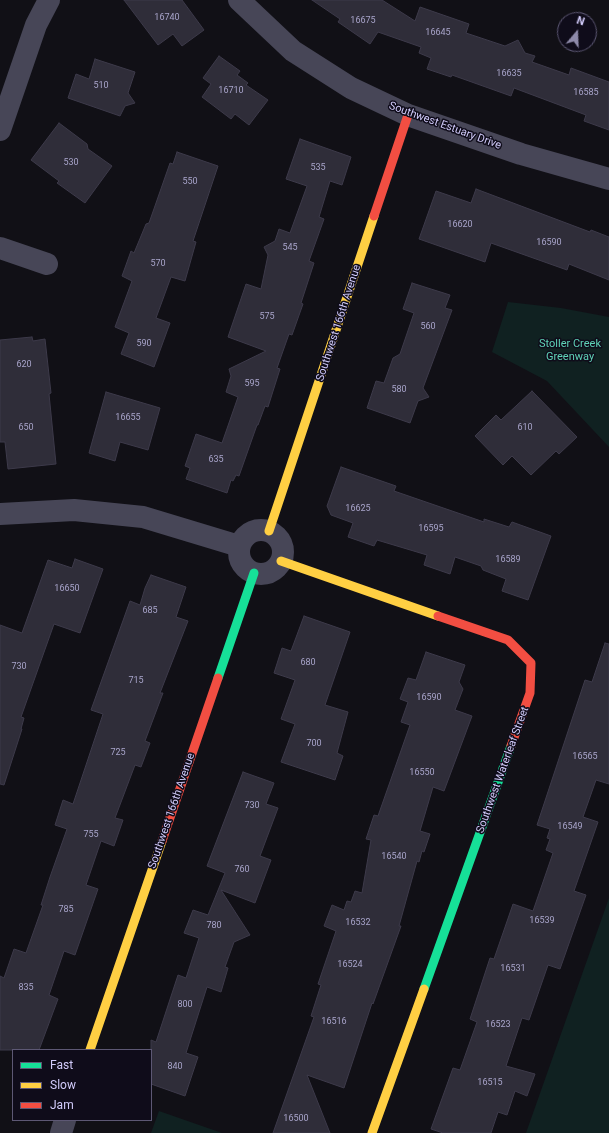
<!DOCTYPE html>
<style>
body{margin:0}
#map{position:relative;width:609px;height:1133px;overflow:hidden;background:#111016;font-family:Roboto,sans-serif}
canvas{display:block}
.legend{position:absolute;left:12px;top:1049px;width:140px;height:72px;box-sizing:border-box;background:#0f0c1a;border:1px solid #5d5874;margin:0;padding:5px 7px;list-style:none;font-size:12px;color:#d1cbfa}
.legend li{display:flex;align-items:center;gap:8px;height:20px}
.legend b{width:20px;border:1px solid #5d5874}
.north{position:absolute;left:557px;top:12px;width:40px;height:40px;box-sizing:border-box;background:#0f0c1a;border:1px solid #5d5874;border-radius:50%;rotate:19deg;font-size:11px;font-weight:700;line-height:16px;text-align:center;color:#d1cbfa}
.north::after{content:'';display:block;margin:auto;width:14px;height:18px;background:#8e8aaa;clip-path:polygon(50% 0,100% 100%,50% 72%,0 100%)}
</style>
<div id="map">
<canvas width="609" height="1133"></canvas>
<ul class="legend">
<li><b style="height:5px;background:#16e098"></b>Fast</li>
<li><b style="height:5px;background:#ffcf43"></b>Slow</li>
<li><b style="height:5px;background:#f24e42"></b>Jam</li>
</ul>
<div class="north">N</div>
</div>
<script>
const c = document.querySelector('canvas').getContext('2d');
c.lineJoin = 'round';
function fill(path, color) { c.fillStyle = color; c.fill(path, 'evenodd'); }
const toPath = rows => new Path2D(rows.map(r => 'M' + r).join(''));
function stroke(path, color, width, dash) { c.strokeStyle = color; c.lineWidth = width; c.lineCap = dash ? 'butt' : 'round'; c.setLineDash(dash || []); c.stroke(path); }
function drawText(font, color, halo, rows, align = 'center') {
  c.font = font + ' Roboto,sans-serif'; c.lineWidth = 3; c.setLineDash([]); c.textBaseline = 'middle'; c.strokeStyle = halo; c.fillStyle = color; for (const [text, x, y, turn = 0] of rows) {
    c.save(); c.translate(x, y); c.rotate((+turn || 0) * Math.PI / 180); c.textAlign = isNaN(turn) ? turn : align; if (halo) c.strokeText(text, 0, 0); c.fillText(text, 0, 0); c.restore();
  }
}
fill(toPath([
 [508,302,561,308,609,317,609,447,547,381,492,352],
 [609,898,609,1133,526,1133],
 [159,1111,222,1133,151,1133]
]), '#102121');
const building = toPath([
 [124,0,182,0,204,30,182,46,173,34,158,45,124,0],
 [312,0,382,0,415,21,420,7,469,24,466,33,505,46,518,40,525,53,535,56,532,62,569,75,571,68,609,82,609,130,584,121,586,115,514,88,511,96,452,75,451,77,427,69,431,58,419,53,421,47,378,32,370,44,338,22,340,19,312,0],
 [219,56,240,71,237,75,248,83,246,85,268,100,249,125,235,114,231,119,202,97,211,84,203,78,219,56],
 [95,59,135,72,128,93,135,103,125,106,120,116,68,98,76,74,89,79,95,59],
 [59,123,87,144,88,149,112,166,85,203,57,183,59,181,31,160,59,123],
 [300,139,351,157,342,185,330,181,319,217,324,219,309,261,314,263,301,303,303,304,292,335,289,334,277,368,280,369,268,407,265,406,258,425,257,425,239,476,236,475,233,481,231,480,227,493,186,479,190,468,185,466,196,434,222,443,238,397,226,392,231,376,229,369,266,351,228,337,246,284,261,289,268,255,264,247,275,241,279,229,290,233,307,186,286,179,300,139],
 [177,152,218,166,193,241,196,242,185,281,171,277,156,318,170,323,154,367,121,354,129,333,115,327,132,281,122,276,131,251,134,253,146,224,149,223,170,163,173,164,177,152],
 [476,189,590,232,591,230,609,237,609,280,569,264,567,270,491,243,485,262,419,239,436,191,471,203,476,189],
 [412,283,450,295,445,308,452,310,423,388,429,397,418,401,410,423,367,408,376,381,384,383,393,358,400,354,414,313,403,309,412,283],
 [32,337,33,341,45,339,51,393,49,394,56,464,8,469,5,442,0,442,0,340,32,337],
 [532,391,577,437,559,454,556,451,531,475,512,456,503,465,475,436,496,415,501,420,532,391],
 [106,392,160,408,148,450,120,442,115,461,89,453,106,392],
 [341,467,396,486,394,491,484,522,484,519,509,527,512,522,551,536,528,600,502,591,506,579,483,570,481,566,455,557,450,574,424,565,427,555,377,540,374,546,348,537,353,523,331,515,327,506,341,467],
 [75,559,103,569,80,633,54,624,21,717,24,718,21,729,22,729,4,785,0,784,0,625,22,633,48,560,72,568,75,559],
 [151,575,186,587,176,617,188,621,160,693,163,693,145,741,150,743,141,767,135,765,115,818,123,820,114,846,101,841,86,885,98,889,75,955,64,951,49,995,58,999,39,1050,0,1050,0,976,4,978,14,949,26,953,43,905,41,905,50,877,67,829,55,825,63,800,73,804,103,714,91,710,130,601,140,605,145,588,151,575],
 [304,616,350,632,325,705,348,712,337,753,343,756,335,780,281,762,295,724,281,719,295,680,274,673,282,648,291,651,304,616],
 [605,643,609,644,609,784,596,780,583,817,598,822,574,891,586,895,560,969,548,965,529,1020,522,1018,506,1066,535,1074,527,1096,515,1091,507,1115,498,1112,491,1133,443,1133,431,1129,453,1068,460,1070,477,1022,470,1019,490,958,494,959,513,904,533,911,553,853,546,850,550,839,547,838,550,829,537,825,585,680,592,682,605,643],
 [426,652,465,665,459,682,463,689,455,710,472,716,444,791,433,787,420,831,430,834,424,852,422,851,419,862,417,861,399,926,401,926,373,1004,372,1003,344,1088,307,1075,330,1133,273,1133,314,1017,311,1016,321,985,318,984,336,931,324,926,332,905,344,910,347,901,351,902,355,891,362,893,371,840,366,839,374,815,378,816,410,725,401,722,408,702,400,699,408,678,416,680,426,652],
 [243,772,274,783,266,804,278,808,260,856,271,860,255,903,221,890,250,935,234,942,225,967,228,968,221,992,207,987,186,1053,198,1057,185,1096,151,1084,151,1040,156,1042,178,975,186,978,199,938,184,933,193,910,208,915,225,873,207,866,243,772]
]);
fill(building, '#2f2d39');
stroke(building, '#3d3a4a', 1);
stroke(toPath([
 [239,0,293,51,351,88,408,115,521,154,609,179],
 [0,130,36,25,49,0],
 [0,248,47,264],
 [0,514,74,510,143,517,239,546],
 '239 552a22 22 0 1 1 44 0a22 22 0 1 1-44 0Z',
 [61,1133,65,1120]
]), '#474657', 22);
stroke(toPath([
 [218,678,254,573],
 [424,989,511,746]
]), '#16e098', 9);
stroke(toPath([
 [269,531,374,216],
 [281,561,438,616],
 [90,1050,162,841],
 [372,1133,424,989]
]), '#ffcf43', 9);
stroke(toPath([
 [374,216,408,115],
 [438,616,508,640,531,663,530,693,511,746],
 [162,841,218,678]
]), '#f24e42', 9);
drawText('9px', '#a8a4ca', null, [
 ["16740",167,18],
 ["16675",363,21],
 ["16645",438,33],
 ["16635",509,74],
 ["510",101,86],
 ["16710",231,91],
 ["16585",586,93],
 ["530",71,163],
 ["535",318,168],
 ["550",190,182],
 ["16620",460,225],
 ["16590",549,243],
 ["545",290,248],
 ["570",158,264],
 ["575",267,317],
 ["560",428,327],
 ["590",144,344],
 ["620",24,365],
 ["595",252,384],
 ["580",399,390],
 ["16655",128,418],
 ["650",26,428],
 ["610",525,428],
 ["635",216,460],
 ["16625",358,509],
 ["16595",431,529],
 ["16589",508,560],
 ["16650",67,589],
 ["685",150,611],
 ["680",308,663],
 ["730",19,667],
 ["715",136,681],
 ["16590",429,698],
 ["700",314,744],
 ["725",118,753],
 ["16565",585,757],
 ["16550",422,773],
 ["730",252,806],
 ["16549",570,827],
 ["755",91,835],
 ["16540",394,857],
 ["760",242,870],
 ["785",66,910],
 ["16539",542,921],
 ["16532",358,923],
 ["780",214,926],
 ["16524",350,965],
 ["16531",513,969],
 ["835",26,988],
 ["800",185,1005],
 ["16516",334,1022],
 ["16523",498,1025],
 ["840",175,1067],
 ["16515",490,1083],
 ["16500",296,1119]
]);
drawText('11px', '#d1cbfa', '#0f0c1a', [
 ["Southwest Estuary Drive",445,126,20],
 ["Southwest 166th Avenue",339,323,-72],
 ["Southwest Waterleaf Street",503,770,-70],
 ["Southwest 166th Avenue",172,811,-71]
]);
drawText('11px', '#5fd2b7', '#0f0c1a', [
 ["Stoller Creek",570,344],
 ["Greenway",570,357]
]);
</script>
